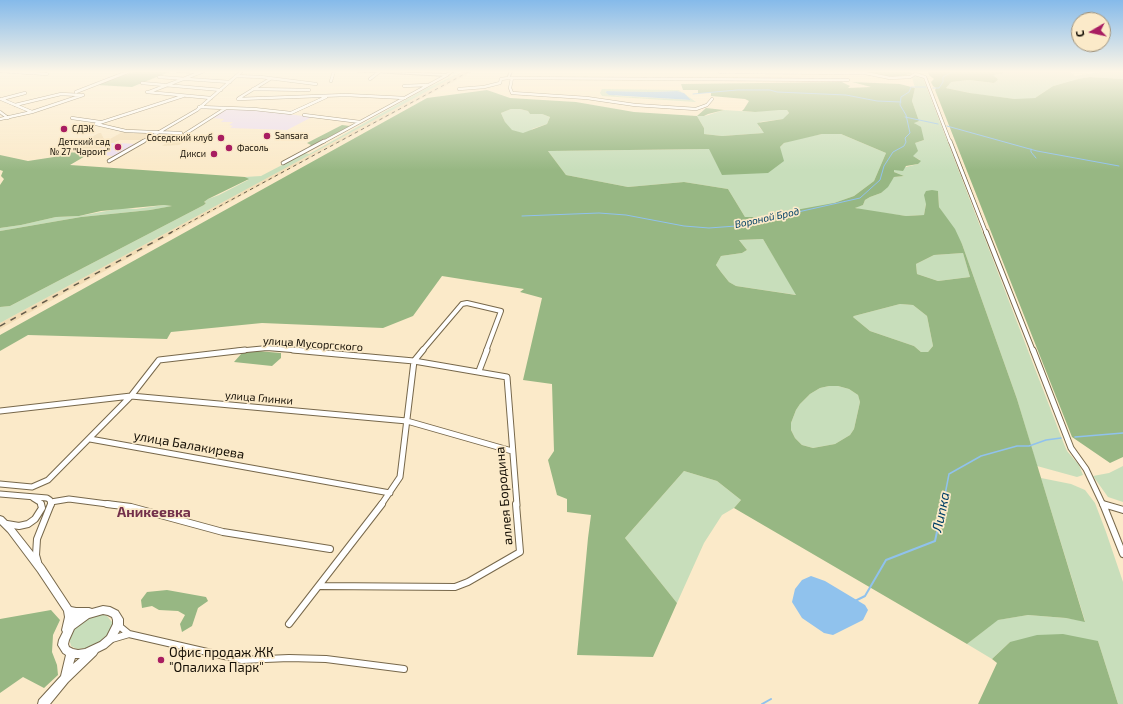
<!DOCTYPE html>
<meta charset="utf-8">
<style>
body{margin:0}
#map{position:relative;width:1123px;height:704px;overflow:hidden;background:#fbeac9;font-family:"Exo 2",sans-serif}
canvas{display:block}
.north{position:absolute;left:1071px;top:12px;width:40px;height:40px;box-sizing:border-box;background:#fbeac9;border:1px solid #9f927b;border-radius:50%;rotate:261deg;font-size:11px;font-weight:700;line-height:16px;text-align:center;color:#150f05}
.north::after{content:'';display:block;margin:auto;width:14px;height:18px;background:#a81d61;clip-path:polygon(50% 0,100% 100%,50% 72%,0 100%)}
</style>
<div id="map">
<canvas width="1123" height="704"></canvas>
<div class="north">С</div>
</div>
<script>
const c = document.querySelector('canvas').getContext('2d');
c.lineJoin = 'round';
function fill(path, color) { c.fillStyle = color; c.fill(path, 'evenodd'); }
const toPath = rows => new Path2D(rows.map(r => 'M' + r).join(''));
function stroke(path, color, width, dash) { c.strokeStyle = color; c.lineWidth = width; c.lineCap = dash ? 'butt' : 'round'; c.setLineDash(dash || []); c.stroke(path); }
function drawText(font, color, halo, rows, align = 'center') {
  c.font = font + ' "Exo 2",sans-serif'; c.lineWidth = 3.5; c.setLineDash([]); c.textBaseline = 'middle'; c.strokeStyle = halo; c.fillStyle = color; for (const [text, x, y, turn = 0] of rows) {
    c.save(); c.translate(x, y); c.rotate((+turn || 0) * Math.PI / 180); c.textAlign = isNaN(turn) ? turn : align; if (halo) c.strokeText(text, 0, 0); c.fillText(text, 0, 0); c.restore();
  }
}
fill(toPath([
 [464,71,474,71,317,154,0,329,0,323],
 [124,131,155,133,147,136,149,137,144,140,120,140,99,150,83,153,63,152,99,133,101,133,104,139,110,139],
 [171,134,195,135,179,145,162,146,170,140,165,137]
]), '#f2ddb6');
fill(toPath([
 [227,108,253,110,312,117,287,130,230,128,233,126,229,125,233,122,221,122,224,119,211,118],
 [110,143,117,143,137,144,116,156,89,155]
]), '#ebdcef');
fill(toPath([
 [1004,71,1070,71,1075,76,1100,72,1096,71,1123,71,1123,79,1090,77,1078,79,1053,86,1035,98,1029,99,1015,99,975,94,946,88,950,82,969,80,994,83,998,80,997,78,993,75,1002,74],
 [455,75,457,75,0,323,0,307,10,306,204,205,206,203,204,202,208,199,219,195,248,180,245,177,261,176,305,153,309,154,425,89],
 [918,75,923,78,1064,444,1067,451,1079,465,1083,475,1077,477,1037,466,1017,399,962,244,939,207,938,191,926,204,924,215,906,216,860,210,855,207,863,205,865,200,870,197,881,193,894,177,904,176,894,172,894,170,918,164,920,160,912,156,915,143,924,140,914,122,919,121,912,101,915,88,912,77],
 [602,89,679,90,696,102,602,96,600,93],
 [607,91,652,92,675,91,682,92,691,100,617,96,605,92],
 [511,109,520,109,528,111,530,114,542,114,550,117,547,124,532,129,513,201,753,218,745,217,728,189,684,182,628,187,566,175,548,151,709,149,780,147,784,143,796,139,822,134,841,134,886,153,874,181,854,196,834,203,831,210,136,287,505,122,501,113],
 [724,110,755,112,766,110,787,110,789,113,784,119,760,122,759,127,765,133,722,136,704,134,704,128,697,116,705,116],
 [164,205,173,206,150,210,81,217,0,231,0,228,21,225,56,217,79,216,123,208,136,209],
 [763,239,797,295,736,286,729,282,721,272,716,265,721,256,742,253,747,250,739,240],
 [963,253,970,277,938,281,917,274,916,264,934,255],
 [900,304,913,305,927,316,933,346,928,352,921,352,914,346,870,331,853,317,854,316],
 [829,386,838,386,849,389,858,395,860,402,854,429,850,435,835,444,813,448,802,445,795,438,791,430,791,423,796,410,800,404,810,394,820,388],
 [1123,466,1123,502,1108,497,1093,476,1109,473],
 [684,471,717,481,741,500,734,508,722,515,704,543,677,603,625,538],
 [1041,478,1071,484,1085,490,1095,503,1106,532,1123,582,1123,704,1118,704,1098,641,1010,642,992,659,967,644,997,620,1028,615,1066,618,1085,621],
 [101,614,107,616,112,622,112,628,105,638,89,648,77,649,71,646,69,638,74,628,89,617]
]), '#c8debb');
fill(toPath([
 [136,71,169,72,132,87,97,85],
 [870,71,911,71,912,74,892,77,863,72],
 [928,71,1004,71,1002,74,993,75,997,78,998,80,994,83,969,80,951,82,946,88,970,93,1015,99,1035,98,1053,86,1078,79,1090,77,1123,79,1123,457,1110,463,1072,437,935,90,936,88,933,86,931,82,934,79,929,75],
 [842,82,850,86,848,88,871,87,852,82,900,84,915,88,912,101,919,121,914,123,921,127,924,140,915,143,918,151,913,156,921,161,918,164,906,166,903,171,894,170,894,172,904,176,894,177,888,187,881,193,870,197,865,200,863,205,855,208,906,216,924,215,926,204,924,195,926,191,932,190,938,191,939,207,955,229,962,244,1017,399,1085,622,1066,618,1028,615,998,620,967,644,734,508,741,500,717,481,684,471,625,538,677,603,653,657,577,655,588,538,591,515,567,512,567,499,557,495,548,460,554,451,552,384,523,380,542,298,520,292,524,289,442,276,413,316,383,328,262,323,171,332,167,339,28,335,0,351,0,335,427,98,487,90,510,98,576,102,634,112,697,116,706,108,724,110,708,114,704,116,697,116,704,128,704,134,722,136,764,133,757,123,783,119,789,113,787,110,779,110,755,112,742,111,744,109,749,101,745,99,711,96,711,93,698,93,698,90,683,90,681,84],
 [511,109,520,109,528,111,530,114,542,114,550,117,547,124,523,133,512,130,505,122,501,113],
 [822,134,841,134,886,153,874,181,854,196,834,203,757,217,745,217,728,189,684,182,628,187,566,175,548,151,709,149,722,175,768,173,784,161,780,147,784,143],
 [763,239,796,295,736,286,729,282,721,272,716,265,721,256,742,253,747,250,739,240],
 [963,253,970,277,938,281,917,274,916,264,934,255],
 [900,304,913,305,927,316,933,346,928,352,921,352,914,346,870,331,853,317,854,316],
 [829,386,838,386,849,389,858,395,860,402,854,429,850,435,835,444,813,448,802,445,795,438,791,430,791,423,796,410,800,404,810,394,820,388],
 [342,125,350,126,314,145,308,147,311,145,307,143],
 [63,152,83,153,87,155,70,165,245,177,249,179,208,199,204,202,206,203,204,205,10,306,0,307,0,231,81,217,150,210,172,206,164,205,101,211,79,216,56,217,21,225,0,228,0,185,4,179,1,176,3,171,0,170,0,155,28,161,54,157],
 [257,351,281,353,281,358,272,366,234,362,242,353],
 [167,590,206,597,208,601,198,608,192,626,182,632,180,624,185,615,178,611,159,610,152,606,142,608,141,600,147,592],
 [51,610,60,620,53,635,52,652,57,665,58,675,44,688,23,677,0,693,0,619],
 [1063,634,1098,641,1118,704,978,704,997,663,992,659,1010,642,1037,635]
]), '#97b783');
fill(toPath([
 [607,91,652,92,677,91,684,93,691,100,609,95,605,92],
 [811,576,825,581,865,605,868,610,863,620,833,635,824,633,802,618,792,602,795,589,802,580]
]), '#90c2ed');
stroke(toPath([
 [453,74,458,71],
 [933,88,939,88,943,82,943,77,954,71],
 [693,94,737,90,770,90,777,92,846,95,877,101,901,102],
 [905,117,938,124],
 [947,126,1037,151,1119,166],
 [1031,149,1031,152,1036,158],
 [522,216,599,213,626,215,684,226,709,228,736,226,860,198,880,180,884,166,893,152,904,146,906,142,905,138,910,133,906,115,900,105,901,97,909,92,911,87,926,87]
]), '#90c2ed', 1);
stroke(toPath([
 [1075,437,1123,433],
 [943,505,949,474,981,456,1017,446,1029,446,1046,440,1061,438]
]), '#90c2ed', 1.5);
stroke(toPath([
 [855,601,865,596,886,560,935,541,943,504],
 [762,704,771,699]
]), '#90c2ed', 2);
const streetFar4 = toPath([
 [0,71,47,74],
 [177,71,198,72],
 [720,72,865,73,890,78,910,77,915,74,925,77,950,142],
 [236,76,261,77,316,84],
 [159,77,230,82],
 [512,78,510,88,512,93,587,98,635,105,696,109,707,105,712,99],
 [370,79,379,72],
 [331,81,334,71],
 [142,83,221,90],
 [404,86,427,85],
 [253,89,309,90],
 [459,89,484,87,500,83,501,79,508,78,848,80],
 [76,92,130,71],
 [147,92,211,98],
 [149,92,204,71],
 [239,98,270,79],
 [1,99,32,112],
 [2,99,25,93],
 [238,99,346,95,405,98],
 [15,105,61,94,80,95],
 [199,107,254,109,291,113,326,97],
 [0,112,8,118],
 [304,115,360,122],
 [72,118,100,122],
 [0,119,32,112,83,95],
 [181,133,126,131,96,124,183,96],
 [185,134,226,108],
 [142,142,197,110,242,71],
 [323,142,447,75]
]);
const streetFar3 = toPath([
 [950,141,986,233],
 [109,161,144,141],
 [283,163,324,141]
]);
const streetFar2 = toPath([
 [986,232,1033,351],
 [236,351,267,348,304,351],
 [422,351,462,304,467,303,501,311,486,351]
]);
const streetFar1 = toPath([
 [293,350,414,361,507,377,517,505],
 [1033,350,1071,448,1086,469,1103,505],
 [414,361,423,350],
 [479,371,487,350],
 [0,411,131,396,407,421,512,451],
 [90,439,390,493],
 [0,484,32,487,48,480,131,396,159,360,245,350],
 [0,494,47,498,50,500,51,505],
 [33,498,41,503,41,505],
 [51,502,69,499,115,505],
 [1103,504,1106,505],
 [381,505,400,477,414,361]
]);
const street = toPath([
 [107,504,131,507,223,532,330,549],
 [1103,504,1123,554],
 [1103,504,1123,510],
 [7,524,19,526,28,524,35,519,42,508,41,504],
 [38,562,36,555,37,539,51,504],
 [320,586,455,587,468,582,520,552,516,504],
 [289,624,382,504],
 [118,625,129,634,242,660,289,658,326,659,404,669],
 [112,639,129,634]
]);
const secondary = toPath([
 [355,71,446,74,451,71,454,71,447,76,355,71],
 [510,71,512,71,509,79,507,79,510,71],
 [0,516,3,517,14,528,44,566,71,607,76,608,89,608,92,609,103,606,110,607,118,611,123,619,123,625,113,642,106,648,98,652,96,655,68,682,50,704,38,704,39,700,61,676,66,655,63,653,58,645,59,640,63,632,62,630,65,617,64,611,38,572,8,532,0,524,0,516],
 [103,614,108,615,112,617,113,620,113,624,107,636,100,642,85,649,78,650,73,649,69,647,68,644,69,640,74,629,89,618,103,614],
 [75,658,80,658,73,664,75,658]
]);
stroke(streetFar4, '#77684b', 3.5);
stroke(streetFar3, '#77684b', 4.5);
stroke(streetFar2, '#77684b', 6);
stroke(streetFar1, '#77684b', 7);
stroke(street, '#77684b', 8);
stroke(secondary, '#77684b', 2);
stroke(streetFar4, '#fff', 2.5);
stroke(streetFar3, '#fff', 3);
stroke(streetFar2, '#fff', 4);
stroke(streetFar1, '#fff', 5);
stroke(street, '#fff', 6);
fill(secondary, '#fff');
stroke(toPath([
 [170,233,470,71]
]), '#675d4b', 1, [3.5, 3.5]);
stroke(toPath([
 [0,326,172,232]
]), '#675d4b', 1.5, [6, 6]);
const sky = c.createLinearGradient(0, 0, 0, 170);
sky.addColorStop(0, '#85baea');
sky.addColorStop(0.42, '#fdf6e7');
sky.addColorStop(1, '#fdf6e700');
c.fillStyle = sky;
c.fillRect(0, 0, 1123, 170);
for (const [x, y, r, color] of [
 [64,129,4,"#a81d61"],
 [267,136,4,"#a81d61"],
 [221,138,4,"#a81d61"],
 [118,147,4,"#a81d61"],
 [229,148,4,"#a81d61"],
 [214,154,4,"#a81d61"],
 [161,660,4,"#a81d61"]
]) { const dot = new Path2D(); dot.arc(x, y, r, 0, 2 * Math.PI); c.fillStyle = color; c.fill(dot); stroke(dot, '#fbeac9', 1.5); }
drawText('9px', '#150f05', '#fbeac9', [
 ["СДЭК",72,129],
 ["Sansara",275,136],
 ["Соседский клуб",213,138,"right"],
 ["Детский сад",110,142,"right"],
 ["№ 27 \"Чароит\"",110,152,"right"],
 ["Фасоль",237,148],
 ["Дикси",206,154,"right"]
], 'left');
drawText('italic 10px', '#003f66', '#fbeac9', [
 ["Вороной Брод",767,218,-12]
]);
drawText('11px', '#150f05', '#fbeac9', [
 ["улица Мусоргского",313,344,4],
 ["улица Глинки",259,398,5]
]);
drawText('13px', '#150f05', '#fbeac9', [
 ["улица Балакирева",189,445,10],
 ["аллея Бородина",504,496,-95]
]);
drawText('13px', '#150f05', '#fbeac9', [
 ["Офис продаж ЖК",169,653],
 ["\"Опалиха Парк\"",169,668]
], 'left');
drawText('bold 14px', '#73304b', '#fbeac9', [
 ["Аникеевка",154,512]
]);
drawText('italic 14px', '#003f66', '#fbeac9', [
 ["Липка",941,512,-78]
]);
</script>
